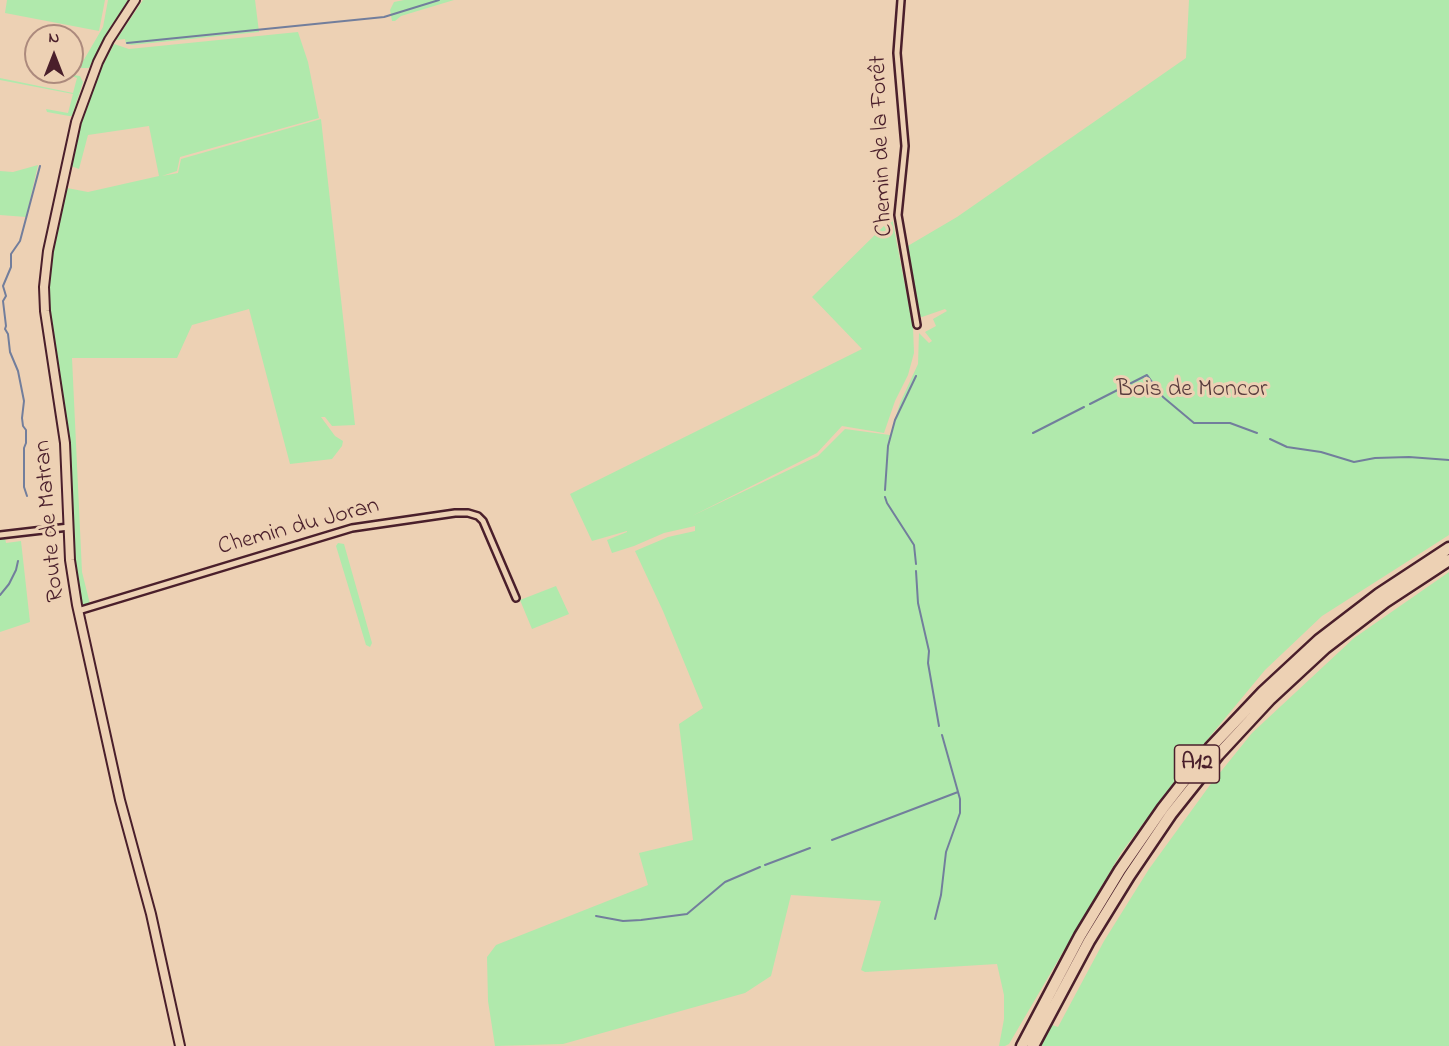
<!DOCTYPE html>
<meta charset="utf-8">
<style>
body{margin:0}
#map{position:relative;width:1449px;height:1046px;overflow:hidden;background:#edd1b4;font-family:"Indie Flower",sans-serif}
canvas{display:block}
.north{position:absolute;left:24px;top:24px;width:60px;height:60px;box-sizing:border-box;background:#edd1b4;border:2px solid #ac8a7d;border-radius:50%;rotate:0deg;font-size:16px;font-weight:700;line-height:24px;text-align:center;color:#4a1f2b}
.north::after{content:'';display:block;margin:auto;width:21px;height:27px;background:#4a1f2b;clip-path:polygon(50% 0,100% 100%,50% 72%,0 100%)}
</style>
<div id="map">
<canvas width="1449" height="1046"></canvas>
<div class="north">N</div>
</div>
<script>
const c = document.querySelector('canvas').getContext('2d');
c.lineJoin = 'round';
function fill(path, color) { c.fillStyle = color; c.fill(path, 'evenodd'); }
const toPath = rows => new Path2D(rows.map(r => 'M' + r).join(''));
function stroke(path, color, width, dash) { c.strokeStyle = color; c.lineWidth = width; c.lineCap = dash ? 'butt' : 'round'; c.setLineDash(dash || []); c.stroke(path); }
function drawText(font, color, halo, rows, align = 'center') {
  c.font = font + ' "Indie Flower",sans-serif'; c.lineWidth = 6; c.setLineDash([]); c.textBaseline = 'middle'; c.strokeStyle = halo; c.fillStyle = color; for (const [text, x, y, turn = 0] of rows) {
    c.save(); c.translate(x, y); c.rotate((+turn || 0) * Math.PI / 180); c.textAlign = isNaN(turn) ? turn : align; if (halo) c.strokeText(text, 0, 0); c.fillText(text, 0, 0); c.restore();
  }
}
fill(toPath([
 [7,0,105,0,99,31,5,13],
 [108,0,128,0,108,31,89,68,79,68,80,62,82,63,103,27],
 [143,0,255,0,259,32,132,45,126,44,125,39,116,40],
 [404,0,454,0,401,16,395,21,392,21,390,10,394,2],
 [1189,0,1449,0,1449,535,1322,616,1265,670,1193,757,1121,853,1009,1044,1005,1046,999,1046,1004,1019,1004,995,997,964,865,972,861,970,881,901,791,895,771,976,745,993,563,1044,495,1046,488,1001,487,957,496,945,648,885,639,853,693,840,679,724,703,708,663,611,635,551,668,537,695,531,695,526,664,533,634,546,612,553,607,540,627,532,627,531,592,541,570,494,862,349,812,297,892,218,913,327,914,353,908,375,895,401,884,433,842,426,817,453,692,516,818,456,845,429,890,435,900,403,918,364,919,333,929,343,932,341,925,332,936,326,933,319,947,311,945,309,922,317,919,316,906,247,957,217,1186,58],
 [298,32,308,62,319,118,180,157,177,171,162,176,178,173,181,159,321,119,355,425,332,426,325,417,321,417,335,436,343,441,342,446,332,459,290,464,249,309,192,325,177,358,72,358,82,572,90,604,85,606,81,604,79,598,73,561,49,318,47,288,52,249,67,188,88,192,159,176,149,126,88,135,79,169,71,166,84,112,100,71,114,44,129,49],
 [73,75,80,76,83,82,72,116,69,116,47,112,46,109,68,113,73,94,0,80,0,78,73,93,77,78,72,76],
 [38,165,26,217,0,215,0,171,13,172],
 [0,537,5,537,6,543,21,541,30,622,0,632],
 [338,543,344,544,372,643,370,647,366,645,336,546],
 [1449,572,1449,1046,1041,1046,1052,1025,1058,1027,1104,941,1149,869,1210,785,1252,733,1354,638],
 [556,586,569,614,532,629,520,600]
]), '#b0e9ac');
stroke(toPath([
 [127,43,384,17,439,0],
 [1090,404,1147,375,1163,397,1194,423,1230,423,1257,433],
 [1033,433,1084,407],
 [1270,439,1287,447,1321,452,1354,462,1375,458,1409,457,1449,460],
 [885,490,888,446,895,420,916,376],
 [27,496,24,487,24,448,26,443,26,430,23,426,22,418,24,401,18,371,10,352,8,334,5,329,6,326,3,301,6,296,3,286,11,267,11,254,20,241,40,166],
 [885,497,887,503,914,545,916,564],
 [916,571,918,603,929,651,928,663,939,726],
 [0,595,9,584,16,570,18,561],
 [832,840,958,792],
 [765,865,810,848],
 [596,916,623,921,641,920,687,914,725,882,760,867],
 [935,919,941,895,946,852,960,813,960,799,942,735]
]), '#727e9c', 2);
const street = toPath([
 [901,0,897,53,905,146,898,215,917,325],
 [0,535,69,527],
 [78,611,352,528,455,513,468,513,478,516,483,521,516,598]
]);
const secondary = toPath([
 [135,0,109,40,98,62,76,122,48,251,44,287,45,311,65,443,70,560,77,605,120,800,151,914,180,1046]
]);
const highway = toPath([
 [1022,1046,1080,936,1120,870,1163,808,1210,748,1263,692,1319,640,1379,594,1449,548],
 [1033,1046,1089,941,1129,876,1171,814,1218,755,1270,699,1325,648,1385,602,1449,560]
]);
stroke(street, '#4a1f2b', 10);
stroke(secondary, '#4a1f2b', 12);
stroke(highway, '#4a1f2b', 15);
stroke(street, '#edd1b4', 5);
stroke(secondary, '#edd1b4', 8);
stroke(highway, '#edd1b4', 10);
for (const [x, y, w] of [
 [1197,764,45]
]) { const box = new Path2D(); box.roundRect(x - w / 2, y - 19, w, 38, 4.5); c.fillStyle = '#edd1b4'; c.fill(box); stroke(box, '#4a1f2b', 1.5); }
drawText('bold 22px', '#4a1f2b', null, [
 ["A12",1197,764]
]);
drawText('24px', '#4a1f2b', '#edd1b4', [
 ["Chemin de la Forêt",883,146,-92],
 ["Route de Matran",51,521,-95],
 ["Chemin du Joran",299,528,-15]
]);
drawText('24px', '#593d3e', '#edd1b4', [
 ["Bois de Moncor",1192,391]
]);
</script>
